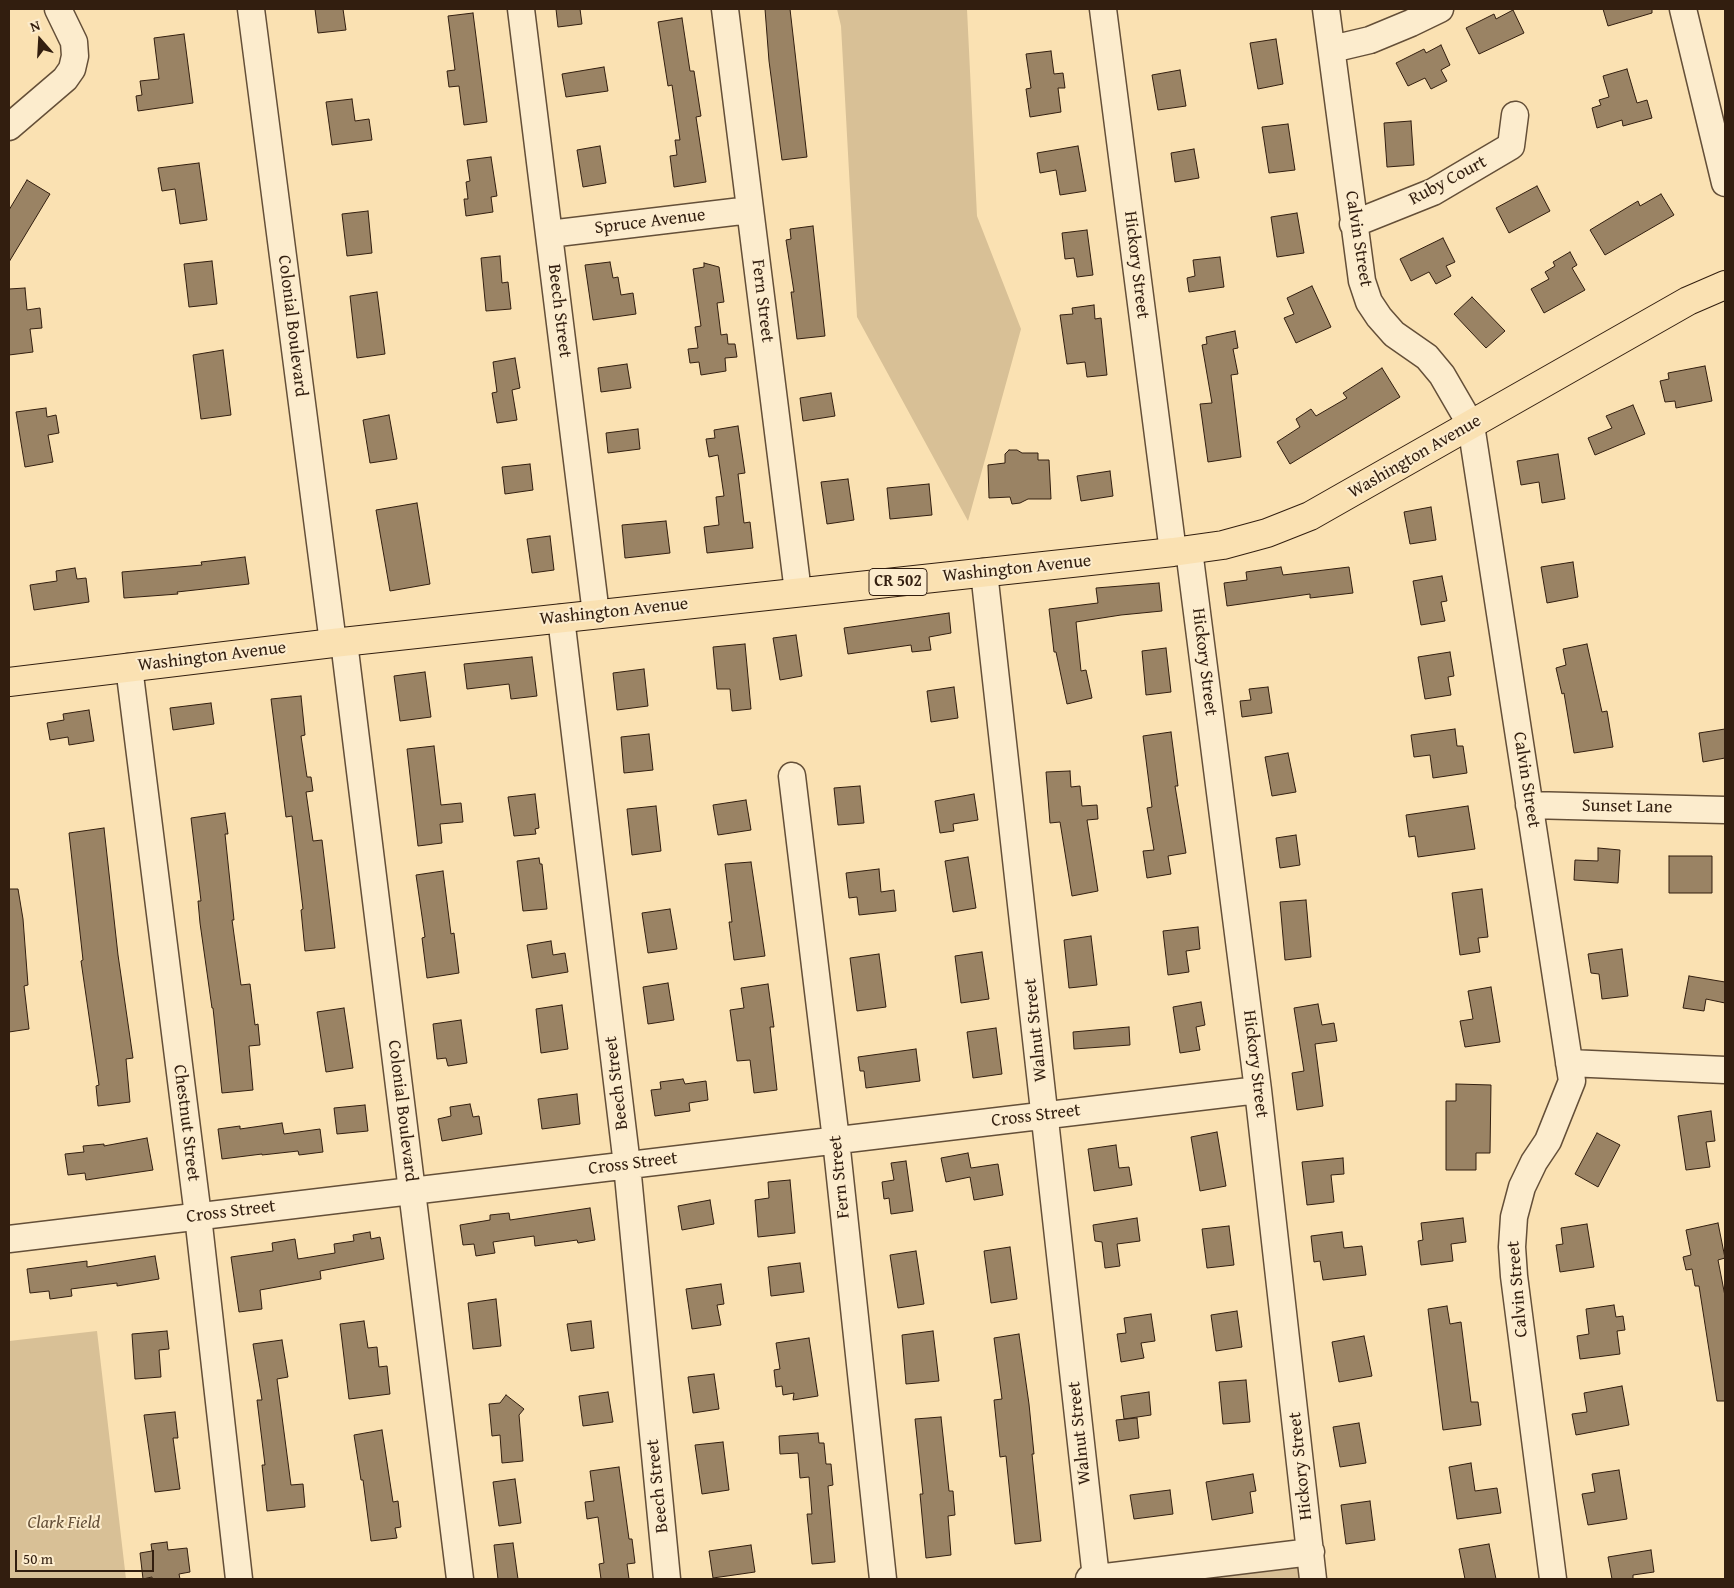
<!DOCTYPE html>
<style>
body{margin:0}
#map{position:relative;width:1734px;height:1588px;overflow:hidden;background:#fae1b2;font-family:"Gentium Book Plus",serif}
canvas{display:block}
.frame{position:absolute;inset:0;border:10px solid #321e0f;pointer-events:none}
.north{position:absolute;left:15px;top:15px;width:50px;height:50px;-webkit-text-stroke:4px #fceccd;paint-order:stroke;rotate:341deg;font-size:14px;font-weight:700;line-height:20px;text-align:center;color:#321e0f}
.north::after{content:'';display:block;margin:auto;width:18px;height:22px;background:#321e0f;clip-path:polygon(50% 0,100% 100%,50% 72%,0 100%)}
.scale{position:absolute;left:15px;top:1550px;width:139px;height:22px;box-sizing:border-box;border:2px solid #321e0f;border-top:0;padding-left:6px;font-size:15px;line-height:18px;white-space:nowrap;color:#321e0f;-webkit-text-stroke:4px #fceccd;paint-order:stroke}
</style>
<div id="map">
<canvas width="1734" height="1588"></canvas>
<div class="frame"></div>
<div class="north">N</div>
<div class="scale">50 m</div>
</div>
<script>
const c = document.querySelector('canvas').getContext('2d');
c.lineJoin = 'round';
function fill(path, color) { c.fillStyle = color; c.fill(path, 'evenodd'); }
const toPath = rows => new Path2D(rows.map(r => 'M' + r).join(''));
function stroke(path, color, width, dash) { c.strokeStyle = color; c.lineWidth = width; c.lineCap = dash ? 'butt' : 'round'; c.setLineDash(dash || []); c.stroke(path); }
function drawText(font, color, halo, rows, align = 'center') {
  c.font = font + ' "Gentium Book Plus",serif'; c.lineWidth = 4; c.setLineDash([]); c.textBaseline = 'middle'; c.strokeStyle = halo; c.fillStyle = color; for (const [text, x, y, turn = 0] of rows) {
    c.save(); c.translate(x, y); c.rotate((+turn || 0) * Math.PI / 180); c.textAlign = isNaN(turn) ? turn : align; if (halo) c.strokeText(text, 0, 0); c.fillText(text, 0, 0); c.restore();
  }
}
fill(toPath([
 [837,9,967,9,977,216,1021,329,968,521,857,317,841,26],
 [97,1331,126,1579,9,1579,9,1341],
 [1305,1557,1309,1579,1142,1579]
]), '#d8c096');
const building = toPath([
 [315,9,343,9,346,30,318,33,315,9],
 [556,9,580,9,582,24,558,27,556,9],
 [765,9,790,9,807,157,782,160,769,61,765,9],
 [1603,9,1652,9,1652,13,1608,26,1603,9],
 [1513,10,1524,33,1479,54,1466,28,1494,14,1496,19,1513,10],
 [473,13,487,122,464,125,459,86,449,87,447,71,455,70,448,16,473,13],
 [682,18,690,71,694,71,701,116,696,117,706,182,674,187,670,156,677,155,675,140,680,140,672,85,668,86,658,22,682,18],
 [184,34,193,103,138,111,136,96,142,95,140,81,159,79,154,38,184,34],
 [1276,39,1283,84,1258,89,1250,43,1276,39],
 [1441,45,1450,65,1441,70,1447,81,1431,89,1425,78,1408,86,1396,63,1424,49,1426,53,1441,45],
 [1051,51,1054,74,1063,73,1065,88,1058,88,1061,112,1030,117,1026,89,1031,88,1026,54,1051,51],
 [604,67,608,91,566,97,562,74,604,67],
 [1627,69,1637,103,1647,100,1652,118,1623,126,1622,120,1597,128,1592,108,1601,105,1599,100,1609,97,1603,76,1627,69],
 [1180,70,1186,106,1158,110,1152,75,1180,70],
 [352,99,355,121,369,119,372,140,332,145,326,102,352,99],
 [1411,121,1414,165,1387,167,1384,123,1411,121],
 [1288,124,1295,170,1269,173,1262,127,1288,124],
 [600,146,606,183,583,187,577,150,600,146],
 [1078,146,1086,191,1060,195,1056,170,1040,173,1037,153,1078,146],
 [1194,149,1199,178,1175,182,1171,153,1194,149],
 [491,157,497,196,491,197,493,212,466,216,464,199,468,199,466,182,470,181,467,160,491,157],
 [199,163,207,220,180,224,175,189,162,191,158,168,199,163],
 [27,180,50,194,9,262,9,210,27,180],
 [1537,186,1550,211,1509,233,1496,208,1537,186],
 [1661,194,1674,215,1605,255,1590,230,1638,201,1640,206,1661,194],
 [368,211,372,253,347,256,342,214,368,211],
 [1297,213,1304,253,1277,257,1271,217,1297,213],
 [813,226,825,336,797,339,791,292,794,292,786,240,791,239,790,229,813,226],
 [1087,230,1093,275,1077,277,1074,258,1065,259,1062,233,1087,230],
 [1443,238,1455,262,1446,266,1451,276,1436,284,1429,272,1411,281,1400,259,1443,238],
 [1570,252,1577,265,1572,268,1585,290,1544,313,1531,289,1549,279,1545,272,1555,266,1553,262,1570,252],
 [500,256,502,283,508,282,511,309,486,311,481,258,500,256],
 [1220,257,1224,287,1189,292,1187,278,1195,276,1193,260,1220,257],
 [212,261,217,304,189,307,184,264,212,261],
 [610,262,613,278,618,277,621,295,633,293,636,314,593,320,585,265,610,262],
 [704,263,719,267,724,302,717,303,721,335,727,334,728,344,735,344,737,357,725,358,726,371,701,375,699,362,690,363,688,349,698,348,695,327,701,326,693,269,704,267,704,263],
 [1312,286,1331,327,1296,343,1284,318,1294,314,1287,298,1312,286],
 [25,288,27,310,40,308,42,328,30,329,33,352,9,355,9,289,25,288],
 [377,292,385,354,357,358,350,296,377,292],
 [1472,297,1505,331,1486,348,1454,314,1472,297],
 [1094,305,1095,319,1101,318,1107,375,1087,377,1085,362,1067,364,1060,315,1073,314,1072,308,1094,305],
 [1235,331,1238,348,1233,349,1238,374,1231,375,1241,457,1208,462,1200,404,1212,403,1202,345,1207,344,1206,337,1235,331],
 [223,350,231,415,201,419,193,355,223,350],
 [515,358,520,388,512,390,517,420,497,423,492,393,497,392,493,362,515,358],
 [627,364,631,388,601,392,598,368,627,364],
 [1705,366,1712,401,1676,408,1675,401,1665,402,1660,381,1669,379,1668,373,1705,366],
 [1382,368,1400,397,1290,464,1277,442,1300,427,1296,419,1311,409,1316,416,1347,398,1343,393,1382,368],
 [831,393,835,416,803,421,800,398,831,393],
 [1633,405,1645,434,1595,455,1588,438,1612,428,1606,416,1633,405],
 [46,408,47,417,56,415,59,433,48,435,53,462,25,467,16,412,46,408],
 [389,415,397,459,370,463,363,420,389,415],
 [738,426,745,473,738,474,744,523,750,522,753,548,707,553,704,527,719,525,716,497,724,496,718,455,709,457,706,439,715,438,714,430,738,426],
 [638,429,640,449,608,453,606,433,638,429],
 [1009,450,1017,450,1022,453,1038,453,1038,460,1049,460,1051,499,1028,499,1020,503,1012,504,1010,497,989,498,988,465,1005,463,1005,454,1009,450],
 [1558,454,1565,499,1542,503,1539,482,1521,485,1517,461,1558,454],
 [530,464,533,490,505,494,502,467,530,464],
 [1110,471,1113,496,1081,501,1077,476,1110,471],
 [848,479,854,520,827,524,821,482,848,479],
 [929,484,932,515,890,519,887,488,929,484],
 [417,503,430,584,390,591,376,510,417,503],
 [1431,507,1436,540,1410,544,1404,512,1431,507],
 [666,521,670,553,625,558,622,525,666,521],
 [550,536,554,570,532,573,527,539,550,536],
 [245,557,249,584,177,592,178,594,124,598,122,572,202,565,201,562,245,557],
 [1573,562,1578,597,1547,603,1541,567,1573,562],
 [1281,567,1283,575,1349,567,1353,593,1310,598,1310,594,1227,606,1224,583,1247,580,1246,572,1281,567],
 [75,568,77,579,86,578,89,602,34,610,30,585,57,581,56,571,75,568],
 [1442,576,1447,601,1441,602,1445,621,1421,625,1413,581,1442,576],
 [1159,583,1162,611,1121,615,1076,622,1081,671,1086,670,1092,698,1067,704,1056,652,1054,652,1049,609,1098,603,1096,588,1159,583],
 [949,613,951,633,929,637,931,650,912,652,911,645,848,654,844,628,949,613],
 [796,635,802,676,780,680,773,638,796,635],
 [745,644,751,709,732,711,730,689,717,689,713,647,745,644],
 [1587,644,1602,712,1607,711,1613,747,1574,753,1564,693,1562,694,1556,668,1566,665,1563,649,1587,644],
 [1166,648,1171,692,1146,695,1142,651,1166,648],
 [1450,652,1454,676,1448,677,1451,695,1425,699,1418,657,1450,652],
 [532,657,537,696,511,699,509,684,467,689,464,664,532,657],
 [644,669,648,706,617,710,613,673,644,669],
 [425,672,431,717,400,721,394,676,425,672],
 [954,687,958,718,931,722,927,691,954,687],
 [1268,687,1272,713,1242,717,1240,701,1251,700,1249,689,1268,687],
 [301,696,305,735,301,736,307,777,311,777,313,791,306,792,313,841,322,840,335,948,305,951,301,910,303,909,292,816,286,817,271,699,301,696],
 [211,703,214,724,173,730,170,708,211,703],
 [89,710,94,741,69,745,68,737,50,740,47,723,64,720,63,714,89,710],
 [1455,729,1457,746,1463,746,1467,773,1433,778,1430,755,1414,757,1411,735,1455,729],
 [1725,729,1725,758,1703,762,1699,733,1725,729],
 [1171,732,1178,786,1175,786,1186,853,1168,856,1171,874,1147,878,1143,851,1154,850,1147,808,1152,807,1143,736,1171,732],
 [649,734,653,770,624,773,621,737,649,734],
 [434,746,441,805,461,803,463,822,440,824,442,843,418,846,407,749,434,746],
 [1288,753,1296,792,1272,796,1265,757,1288,753],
 [1070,771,1071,787,1080,786,1082,806,1097,805,1098,819,1087,820,1098,891,1072,896,1060,822,1050,823,1046,772,1070,771],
 [860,786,864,823,838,825,834,788,860,786],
 [535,794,539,828,535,829,536,834,514,836,508,797,535,794],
 [974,794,978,820,953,824,954,831,940,833,935,801,974,794],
 [746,800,751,830,718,835,713,805,746,800],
 [656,806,661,851,632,855,627,809,656,806],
 [1468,806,1475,849,1418,857,1415,836,1409,837,1406,815,1468,806],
 [225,813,228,834,225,834,234,920,232,920,241,985,250,984,255,1025,258,1024,260,1045,249,1046,253,1090,222,1093,213,1008,212,1008,200,923,198,901,201,901,191,818,225,813],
 [104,828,118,955,133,1058,126,1059,130,1102,98,1106,96,1086,99,1085,81,961,83,960,69,833,104,828],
 [1296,835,1300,865,1280,868,1276,838,1296,835],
 [1598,848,1620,850,1618,883,1574,880,1575,860,1598,861,1598,848],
 [1669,856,1712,856,1712,893,1669,893,1669,856],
 [968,857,976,908,953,912,945,861,968,857],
 [539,858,540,864,542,864,547,909,523,911,517,861,539,858],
 [751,862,765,956,734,960,729,922,732,922,725,864,751,862],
 [879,869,881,892,894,890,896,911,859,915,857,897,849,898,846,873,879,869],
 [443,871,451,934,454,933,459,973,427,978,422,938,425,937,416,875,443,871],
 [9,889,18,889,23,919,28,985,24,986,29,1029,9,1032,9,889],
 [1482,889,1488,937,1478,938,1480,952,1460,955,1452,893,1482,889],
 [1306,900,1311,957,1285,960,1280,902,1306,900],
 [670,909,677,949,648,953,642,913,670,909],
 [1198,927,1200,949,1186,951,1189,972,1168,975,1163,931,1198,927],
 [1091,936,1097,985,1069,988,1064,940,1091,936],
 [551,941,553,955,565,953,568,972,532,978,527,945,551,941],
 [1622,949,1628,996,1602,999,1599,974,1591,973,1588,954,1622,949],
 [982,952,989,999,961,1003,955,956,982,952],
 [879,954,886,1007,857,1011,850,958,879,954],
 [1689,976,1725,982,1725,1003,1706,999,1704,1011,1683,1008,1689,976],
 [668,983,674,1020,648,1024,643,987,668,983],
 [768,984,774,1027,770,1027,777,1090,754,1093,750,1060,737,1061,730,1010,744,1008,741,988,768,984],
 [1491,987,1500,1042,1465,1047,1460,1021,1473,1019,1468,991,1491,987],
 [1201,1002,1205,1025,1196,1027,1200,1050,1180,1053,1173,1007,1201,1002],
 [1318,1004,1322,1025,1334,1023,1337,1041,1315,1044,1323,1106,1297,1110,1292,1073,1304,1071,1294,1008,1318,1004],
 [562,1005,568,1049,541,1053,536,1009,562,1005],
 [344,1008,353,1068,326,1072,317,1012,344,1008],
 [461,1020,467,1063,448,1066,446,1058,437,1059,433,1024,461,1020],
 [1129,1027,1130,1045,1074,1049,1073,1032,1129,1027],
 [996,1028,1002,1074,973,1078,967,1032,996,1028],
 [916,1049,920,1081,866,1088,864,1071,860,1071,858,1057,916,1049],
 [683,1079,685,1084,706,1081,708,1100,689,1103,690,1111,655,1116,651,1090,661,1089,660,1082,683,1079],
 [1456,1084,1491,1085,1490,1153,1476,1153,1476,1170,1446,1170,1446,1101,1456,1101,1456,1084],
 [577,1094,580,1124,542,1129,538,1099,577,1094],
 [470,1104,473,1117,479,1116,482,1134,442,1141,438,1119,451,1116,450,1107,470,1104],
 [365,1105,368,1131,337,1134,334,1108,365,1105],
 [1711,1111,1715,1141,1706,1142,1710,1167,1686,1170,1678,1116,1711,1111],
 [282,1123,284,1134,320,1129,323,1152,299,1155,298,1151,262,1155,262,1154,222,1159,218,1129,240,1126,240,1129,282,1123],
 [1217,1132,1226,1186,1200,1191,1191,1137,1217,1132],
 [1597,1133,1620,1145,1598,1187,1575,1174,1597,1133],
 [147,1138,153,1170,86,1180,85,1173,68,1175,65,1154,84,1152,83,1146,104,1144,104,1146,147,1138],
 [1116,1145,1119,1168,1129,1167,1132,1185,1094,1191,1088,1149,1116,1145],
 [968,1153,971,1168,998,1164,1003,1195,974,1200,970,1177,946,1182,941,1158,968,1153],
 [1343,1158,1344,1174,1331,1175,1334,1202,1307,1205,1302,1162,1343,1158],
 [906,1161,913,1211,891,1214,889,1198,884,1199,882,1182,894,1180,891,1163,906,1161],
 [790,1180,795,1233,758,1237,755,1200,769,1198,768,1182,790,1180],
 [710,1200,714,1224,682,1230,678,1206,710,1200],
 [590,1208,595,1240,578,1243,577,1240,535,1246,534,1236,493,1242,495,1253,476,1256,474,1244,463,1245,460,1225,490,1220,490,1215,509,1213,510,1220,590,1208],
 [1137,1218,1140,1241,1117,1244,1120,1266,1105,1268,1102,1242,1095,1241,1093,1225,1137,1218],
 [1463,1218,1466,1242,1451,1244,1453,1261,1421,1265,1418,1241,1423,1240,1421,1223,1463,1218],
 [1718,1223,1725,1258,1718,1260,1725,1296,1725,1401,1717,1401,1699,1286,1695,1286,1692,1269,1686,1270,1683,1257,1691,1255,1686,1230,1718,1223],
 [1587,1224,1594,1267,1560,1272,1556,1245,1563,1244,1561,1228,1587,1224],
 [1229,1226,1234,1265,1207,1268,1202,1229,1229,1226],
 [370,1232,371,1239,380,1237,384,1259,320,1271,321,1279,260,1290,262,1309,239,1312,231,1257,273,1251,272,1243,295,1239,298,1259,335,1253,334,1244,354,1241,353,1235,370,1232],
 [1342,1232,1344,1248,1362,1246,1366,1275,1323,1280,1320,1261,1314,1262,1311,1236,1342,1232],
 [1010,1247,1017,1299,991,1303,984,1251,1010,1247],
 [916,1251,924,1304,898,1308,890,1255,916,1251],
 [155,1256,159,1279,117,1286,117,1283,71,1289,72,1296,50,1299,49,1291,30,1293,27,1269,87,1261,87,1267,155,1256],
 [800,1263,804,1292,771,1296,768,1267,800,1263],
 [721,1284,724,1304,717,1305,721,1325,692,1329,686,1289,721,1284],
 [496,1299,501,1346,473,1349,468,1303,496,1299],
 [1614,1305,1616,1317,1623,1316,1625,1330,1617,1331,1620,1354,1580,1359,1577,1336,1589,1334,1586,1309,1614,1305],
 [1447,1306,1450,1324,1461,1322,1471,1402,1478,1402,1481,1425,1443,1430,1428,1309,1447,1306],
 [1237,1311,1242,1347,1216,1351,1211,1315,1237,1311],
 [1151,1314,1155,1341,1141,1343,1144,1358,1121,1362,1117,1334,1126,1333,1124,1318,1151,1314],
 [364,1321,368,1348,377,1347,379,1367,387,1366,390,1394,349,1399,340,1324,364,1321],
 [591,1321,594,1348,571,1351,567,1324,591,1321],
 [167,1331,169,1349,159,1350,161,1377,135,1379,132,1334,167,1331],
 [933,1331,939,1381,906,1384,902,1335,933,1331],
 [1019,1334,1029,1404,1034,1454,1032,1454,1041,1541,1015,1544,1006,1456,1000,1457,994,1400,1002,1399,994,1338,1019,1334],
 [1364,1336,1372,1376,1339,1382,1332,1342,1364,1336],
 [809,1338,818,1396,793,1400,794,1393,783,1395,782,1386,776,1387,774,1370,780,1369,776,1343,809,1338],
 [282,1340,288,1377,277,1379,291,1485,303,1484,305,1507,267,1511,262,1465,265,1465,257,1400,262,1400,253,1344,282,1340],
 [714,1374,719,1409,693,1413,688,1377,714,1374],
 [1246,1380,1250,1422,1223,1424,1219,1382,1246,1380],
 [1622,1386,1629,1425,1576,1435,1572,1414,1587,1412,1584,1393,1622,1386],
 [608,1392,613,1422,583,1426,579,1396,608,1392],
 [1149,1392,1151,1415,1124,1419,1121,1396,1149,1392],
 [506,1395,524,1409,519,1415,523,1461,502,1463,500,1435,492,1436,489,1404,500,1403,506,1395],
 [175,1412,178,1438,173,1438,180,1489,155,1492,144,1415,175,1412],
 [941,1417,949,1491,953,1491,955,1515,948,1516,951,1555,926,1558,920,1494,923,1494,915,1419,941,1417],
 [1137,1418,1139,1438,1119,1441,1116,1420,1137,1418],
 [1359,1423,1366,1463,1340,1467,1333,1427,1359,1423],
 [382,1430,393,1502,398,1501,401,1527,395,1528,397,1538,371,1541,363,1480,361,1480,354,1435,382,1430],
 [818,1433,819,1443,824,1443,826,1464,831,1464,833,1485,828,1486,835,1562,812,1564,807,1514,812,1514,809,1477,800,1478,798,1453,780,1454,779,1436,818,1433],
 [723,1442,729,1490,702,1494,695,1445,723,1442],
 [1471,1463,1475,1491,1497,1488,1501,1513,1457,1519,1449,1467,1471,1463],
 [619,1467,629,1539,632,1539,635,1563,627,1564,629,1579,601,1579,599,1564,604,1563,598,1517,587,1519,585,1502,594,1501,590,1471,619,1467],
 [1619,1470,1627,1519,1588,1525,1582,1494,1595,1492,1592,1474,1619,1470],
 [1253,1474,1256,1491,1250,1492,1253,1513,1212,1520,1206,1482,1253,1474],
 [515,1479,521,1523,499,1526,493,1482,515,1479],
 [1170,1490,1173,1514,1134,1519,1130,1495,1170,1490],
 [1370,1501,1375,1540,1346,1544,1341,1505,1370,1501],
 [167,1542,168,1550,187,1548,190,1572,179,1574,180,1579,152,1579,152,1577,143,1579,140,1553,152,1551,151,1544,167,1542],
 [513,1543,518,1579,498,1579,494,1545,513,1543],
 [1489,1544,1496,1579,1465,1579,1459,1549,1489,1544],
 [751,1545,755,1572,713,1578,709,1551,751,1545],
 [1651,1550,1654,1572,1633,1575,1633,1579,1612,1579,1608,1557,1651,1550]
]);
fill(building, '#9a8364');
stroke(building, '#321e0f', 1);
const minor = toPath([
 [251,9,333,643],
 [521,9,596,614],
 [725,9,798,592],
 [1103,9,1173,552],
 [1326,9,1362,281,1369,302,1379,317,1394,334,1427,357,1442,375,1471,425,1572,1081,1548,1141,1534,1162,1522,1187,1514,1217,1512,1247,1514,1276,1553,1579],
 [1683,9,1725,183],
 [1332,49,1370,40,1411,23,1440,9],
 [9,127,65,79,72,69,75,56,74,42,58,9],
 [1353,224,1433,192,1511,146,1515,115],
 [549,234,750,210],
 [1189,550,1258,1090,1313,1579],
 [984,572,1096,1578],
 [561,618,627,1165,667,1579],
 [344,642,460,1579],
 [129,667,198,1216,239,1579],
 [792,776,836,1140,883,1579],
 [1529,805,1725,810],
 [1569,1063,1725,1070],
 [9,1239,1258,1090],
 [1089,1579,1311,1552]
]);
const major = toPath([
 [9,682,333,643,1173,552,1223,545,1267,533,1310,516,1688,301,1725,285]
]);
stroke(minor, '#644f38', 29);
stroke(major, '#321e0f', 30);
stroke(minor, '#fceccd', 26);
stroke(major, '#fae1b2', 28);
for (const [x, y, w] of [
 [898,582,58]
]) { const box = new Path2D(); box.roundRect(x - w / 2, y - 13.5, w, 27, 4); c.fillStyle = '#fceccd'; c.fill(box); stroke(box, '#321e0f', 1); }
drawText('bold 16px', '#321e0f', null, [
 ["CR 502",898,582]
]);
drawText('18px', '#321e0f', '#fceccd', [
 ["Ruby Court",1448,181,-28],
 ["Spruce Avenue",650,222,-7],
 ["Calvin Street",1358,239,81],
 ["Hickory Street",1136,265,83],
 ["Fern Street",762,301,83],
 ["Beech Street",559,311,83],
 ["Colonial Boulevard",292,326,83],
 ["Washington Avenue",1415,457,-30],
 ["Washington Avenue",1017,569,-6],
 ["Washington Avenue",614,612,-6],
 ["Washington Avenue",212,657,-7],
 ["Hickory Street",1204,662,83],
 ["Calvin Street",1526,780,81],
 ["Sunset Lane",1627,807,1],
 ["Walnut Street",1036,1030,-96],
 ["Hickory Street",1255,1064,83],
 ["Beech Street",617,1083,-97],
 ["Colonial Boulevard",402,1111,83],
 ["Cross Street",1036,1116,-7],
 ["Chestnut Street",186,1123,83],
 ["Cross Street",633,1164,-7],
 ["Fern Street",840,1177,-96],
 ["Cross Street",231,1212,-7],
 ["Calvin Street",1518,1289,-95],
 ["Walnut Street",1080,1433,-96],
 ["Hickory Street",1301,1466,-96],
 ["Beech Street",658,1486,-96]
]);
drawText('italic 18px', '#644f38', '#fceccd', [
 ["Clark Field",64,1523]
]);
</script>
